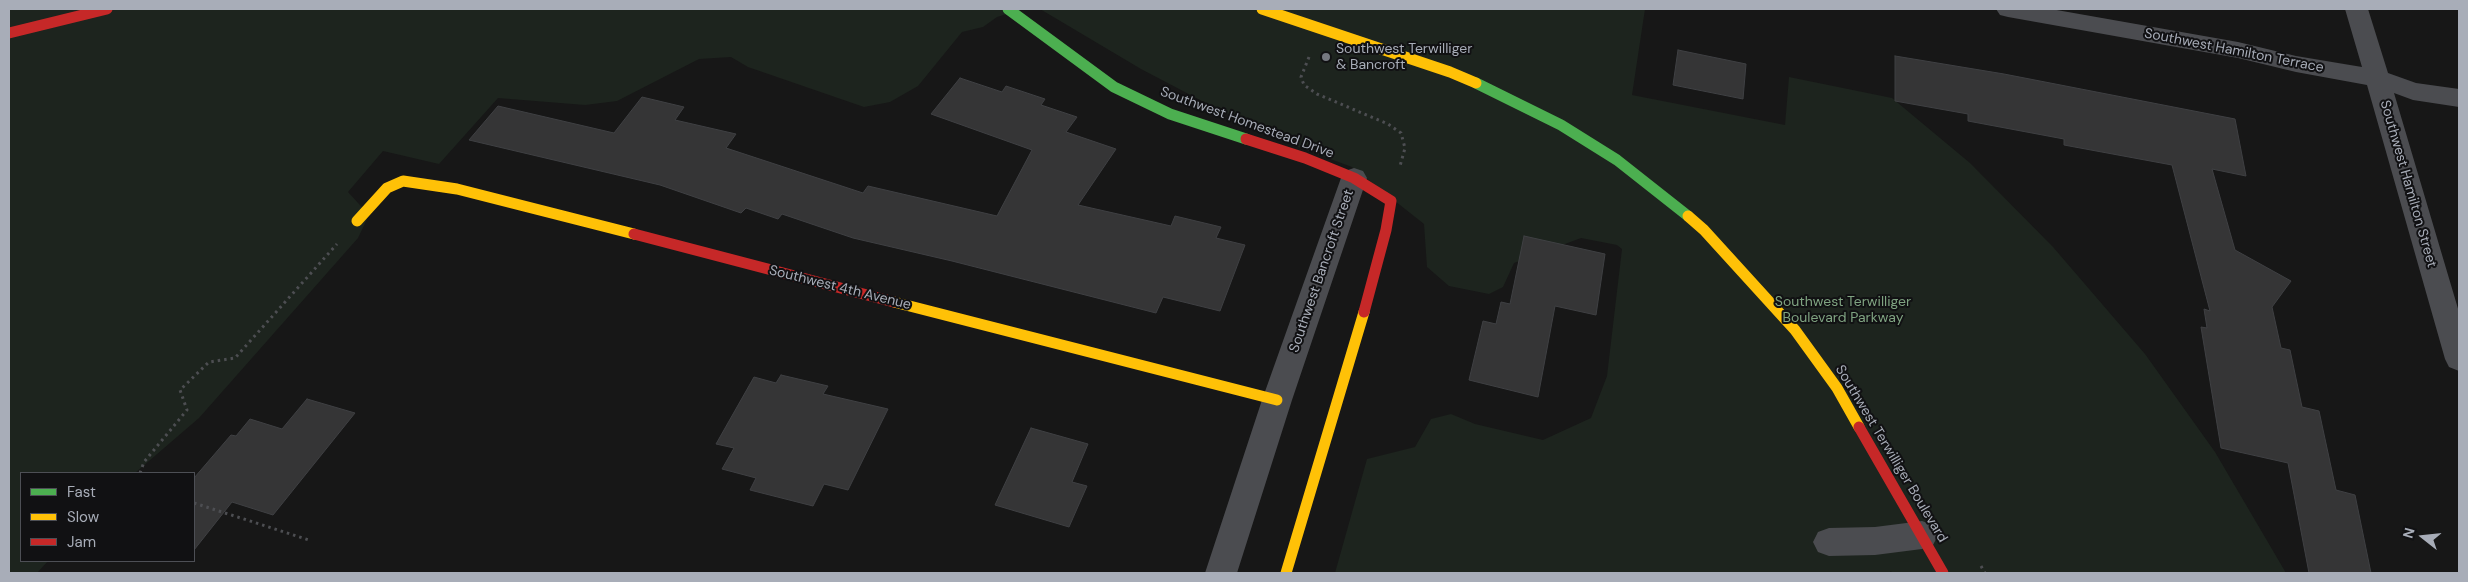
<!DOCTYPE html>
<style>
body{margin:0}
#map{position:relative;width:2468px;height:582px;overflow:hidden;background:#171717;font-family:"DM Sans",sans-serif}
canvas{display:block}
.frame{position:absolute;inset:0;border:10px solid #a8adb8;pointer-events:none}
.legend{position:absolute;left:20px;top:472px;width:175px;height:90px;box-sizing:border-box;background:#111113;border:1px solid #4d4f55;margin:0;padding:6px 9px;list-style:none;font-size:15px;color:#a8adb8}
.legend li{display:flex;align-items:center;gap:10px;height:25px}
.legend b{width:25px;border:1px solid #4d4f55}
.north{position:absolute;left:2398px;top:512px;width:50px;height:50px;-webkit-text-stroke:4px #111113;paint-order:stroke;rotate:286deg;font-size:14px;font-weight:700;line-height:20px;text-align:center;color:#a8adb8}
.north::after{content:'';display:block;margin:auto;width:18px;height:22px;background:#a8adb8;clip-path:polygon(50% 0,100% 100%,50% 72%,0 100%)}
</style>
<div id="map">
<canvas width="2468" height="582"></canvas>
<div class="frame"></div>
<ul class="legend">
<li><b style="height:6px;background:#4caf50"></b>Fast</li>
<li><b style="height:6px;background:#ffc107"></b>Slow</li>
<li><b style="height:6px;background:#c62828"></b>Jam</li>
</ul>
<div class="north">N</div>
</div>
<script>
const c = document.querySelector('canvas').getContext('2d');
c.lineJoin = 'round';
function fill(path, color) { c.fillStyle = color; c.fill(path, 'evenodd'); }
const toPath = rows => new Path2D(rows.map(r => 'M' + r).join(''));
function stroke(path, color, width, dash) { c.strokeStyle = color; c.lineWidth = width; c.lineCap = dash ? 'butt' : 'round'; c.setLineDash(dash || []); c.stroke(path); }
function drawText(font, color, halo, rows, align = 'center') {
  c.font = font + ' "DM Sans",sans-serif'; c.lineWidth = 4; c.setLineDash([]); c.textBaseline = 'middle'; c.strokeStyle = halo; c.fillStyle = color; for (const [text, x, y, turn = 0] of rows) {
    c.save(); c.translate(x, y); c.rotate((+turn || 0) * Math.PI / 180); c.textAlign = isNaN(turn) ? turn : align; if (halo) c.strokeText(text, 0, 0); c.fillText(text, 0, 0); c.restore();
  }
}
fill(toPath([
 [9,9,1023,9,997,17,983,27,962,32,918,86,890,102,864,107,748,67,731,57,699,59,617,101,585,105,498,98,439,164,383,151,348,192,369,215,358,238,199,418,135,473,21,473,21,561,48,561,37,573,9,573],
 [1040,9,1645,9,1632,95,1785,125,1789,77,1892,98,1970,163,2053,247,2145,354,2215,452,2286,573,1892,573,1891,571,1889,573,1335,573,1367,459,1415,447,1431,419,1451,414,1475,424,1543,440,1591,418,1607,376,1622,249,1617,245,1581,238,1514,263,1503,287,1489,294,1449,286,1427,267,1424,224,1352,167,1282,141,1202,101,1141,69]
]), '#1d241e');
const building = toPath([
 [1678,50,1746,64,1743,99,1673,85,1678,50],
 [1895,56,2004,74,2235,119,2246,176,2212,169,2235,250,2291,281,2272,307,2281,348,2290,350,2302,407,2319,411,2336,490,2355,495,2371,573,2309,573,2288,463,2221,448,2201,327,2207,328,2204,309,2210,311,2172,165,2064,145,2064,139,1968,121,1968,114,1895,101,1895,56],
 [960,78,1002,92,1006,86,1045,99,1041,105,1077,117,1066,132,1116,149,1078,205,1171,226,1175,216,1221,227,1216,238,1245,245,1220,311,1163,297,1156,313,952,261,853,238,782,214,778,219,746,208,741,213,660,185,469,140,498,106,614,133,642,97,684,107,675,120,736,134,726,148,863,193,868,186,997,216,1032,150,931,114,960,78],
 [1524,236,1605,254,1596,315,1555,306,1538,397,1469,380,1483,321,1496,324,1501,302,1510,304,1524,236],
 [781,375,828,386,823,394,888,409,848,490,824,484,813,506,750,490,756,478,722,469,734,448,716,444,754,377,776,383,781,375],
 [307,399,355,413,273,515,232,502,194,550,194,478,231,435,236,436,250,419,282,429,307,399],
 [1031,428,1088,444,1072,482,1087,486,1069,527,995,505,1031,428]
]);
fill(building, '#353536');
stroke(building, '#3f4043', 1);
stroke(toPath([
 [1309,57,1301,77,1304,85,1317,94,1388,124,1401,133,1405,148,1400,166],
 [140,473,144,462,187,410,180,390,209,362,235,358,337,244],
 [194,503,309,540],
 [1981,566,1985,573]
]), '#4d4e52', 3, [2.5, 4]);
fill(toPath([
 [1996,9,2051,9,2238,42,2296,56,2362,67,2345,9,2368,9,2388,73,2416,83,2459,89,2459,107,2413,100,2394,93,2459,312,2459,371,2449,367,2445,359,2367,85,2296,72,2238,58,2008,17,2000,15,1996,9],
 [1354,168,1363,171,1367,178,1292,400,1237,573,1205,573,1262,400,1341,178,1345,171,1354,168],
 [1922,521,1933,525,1938,535,1933,545,1922,549,1875,555,1829,556,1818,552,1813,542,1818,532,1829,528,1875,527,1922,521]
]), '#4b4c50');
stroke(toPath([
 [1008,9,1114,87,1170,114,1246,139],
 [1476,83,1561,125,1617,160,1688,216]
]), '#4caf50', 11);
stroke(toPath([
 [1262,9,1450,72,1476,83],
 [1688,216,1704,230,1795,330,1837,388,1859,427],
 [357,221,387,188,403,181,457,189,634,234],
 [894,302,1277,400],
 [1286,573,1364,312]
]), '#ffc107', 11);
stroke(toPath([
 [9,33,107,9],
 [1246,139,1305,158,1354,178,1391,201,1386,230,1364,312],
 [634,234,894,302],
 [1859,427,1943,573]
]), '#c62828', 11);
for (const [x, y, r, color] of [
 [1326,57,5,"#757880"]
]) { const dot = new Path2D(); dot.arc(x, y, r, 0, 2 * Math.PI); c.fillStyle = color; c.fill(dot); stroke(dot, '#111113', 2); }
drawText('14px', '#a8adb8', '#111113', [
 ["Southwest Terwilliger",1336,49],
 ["& Bancroft",1336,65]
], 'left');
drawText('14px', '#a8adb8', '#111113', [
 ["Southwest Hamilton Terrace",2234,51,11],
 ["Southwest Homestead Drive",1247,123,20],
 ["Southwest Hamilton Street",2408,184,74],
 ["Southwest Bancroft Street",1322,271,-71],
 ["Southwest 4th Avenue",840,288,14],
 ["Southwest Terwilliger Boulevard",1891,454,59]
]);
drawText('14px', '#7fa381', '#111113', [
 ["Southwest Terwilliger",1843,302],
 ["Boulevard Parkway",1843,318]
]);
</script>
